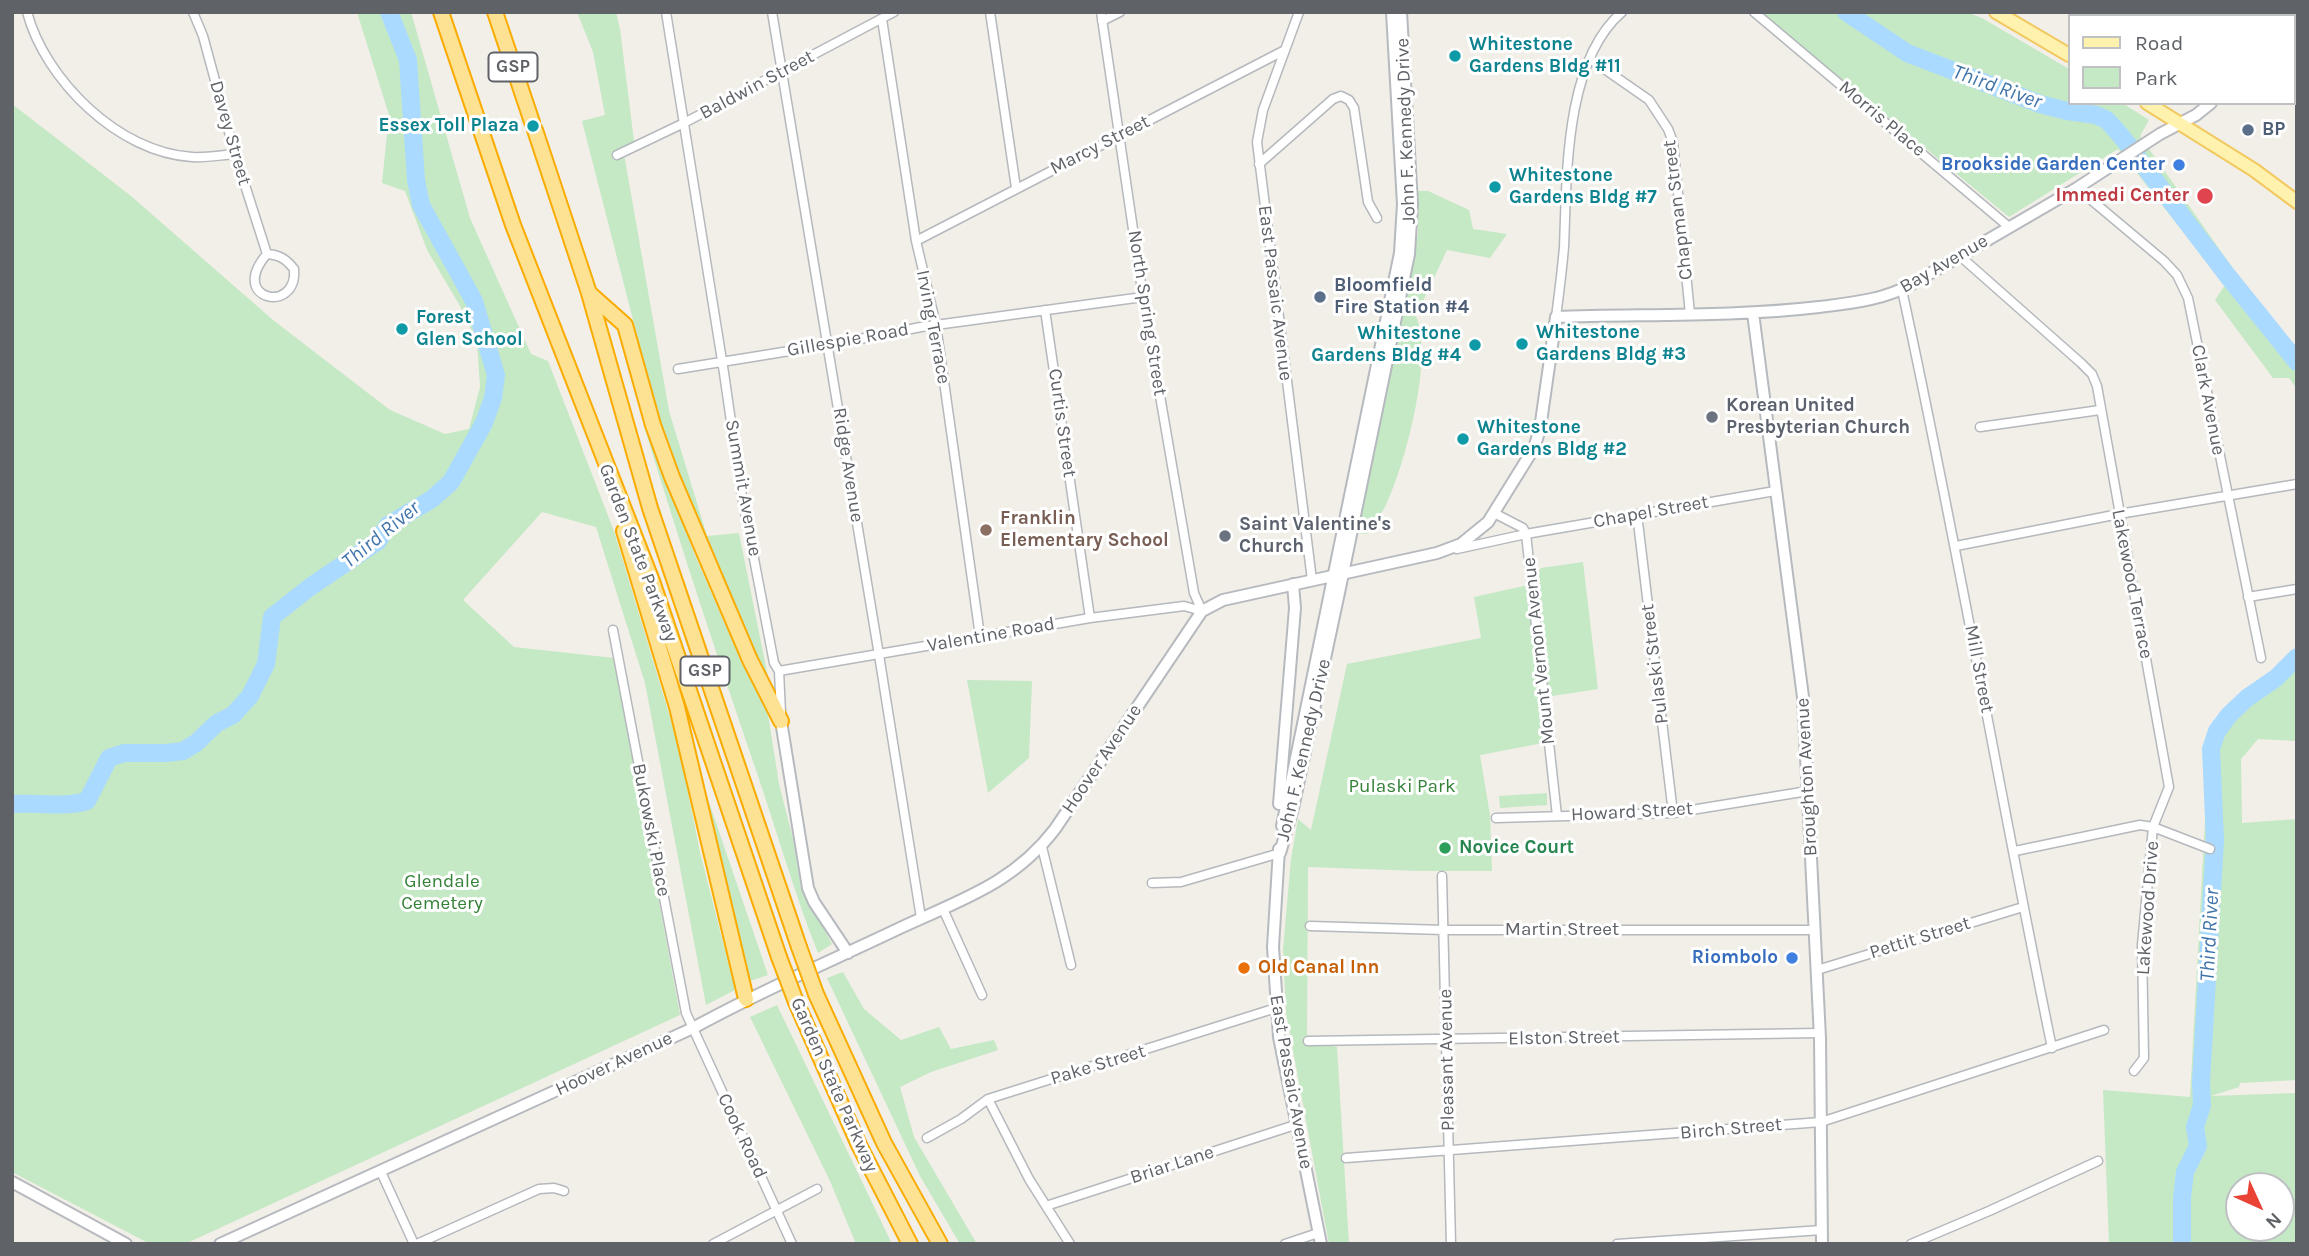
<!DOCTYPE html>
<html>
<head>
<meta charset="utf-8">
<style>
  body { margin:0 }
  #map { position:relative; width:2309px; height:1256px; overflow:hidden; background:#f1efe8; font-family:Karla,sans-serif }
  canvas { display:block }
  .frame { position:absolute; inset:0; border:14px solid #5f6368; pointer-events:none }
  .legend { position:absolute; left:2068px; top:14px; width:228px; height:91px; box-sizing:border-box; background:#fff; border:2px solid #bfc1c3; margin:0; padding:9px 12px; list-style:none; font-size:21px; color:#5f6368 }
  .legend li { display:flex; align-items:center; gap:14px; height:35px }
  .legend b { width:35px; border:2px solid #bfc1c3 }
  .north { position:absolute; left:2225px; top:1172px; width:70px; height:70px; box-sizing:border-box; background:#fff; border:2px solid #bfc1c3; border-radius:50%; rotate:135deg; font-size:19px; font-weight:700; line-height:28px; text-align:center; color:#5f6368 }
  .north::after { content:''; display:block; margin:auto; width:24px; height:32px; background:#ea4335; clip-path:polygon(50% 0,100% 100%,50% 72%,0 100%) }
</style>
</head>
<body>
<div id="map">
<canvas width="2309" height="1256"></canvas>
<div class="frame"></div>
<ul class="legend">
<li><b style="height:9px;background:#fff2af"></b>Road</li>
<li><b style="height:19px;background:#c5e8c5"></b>Park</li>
</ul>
<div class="north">N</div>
</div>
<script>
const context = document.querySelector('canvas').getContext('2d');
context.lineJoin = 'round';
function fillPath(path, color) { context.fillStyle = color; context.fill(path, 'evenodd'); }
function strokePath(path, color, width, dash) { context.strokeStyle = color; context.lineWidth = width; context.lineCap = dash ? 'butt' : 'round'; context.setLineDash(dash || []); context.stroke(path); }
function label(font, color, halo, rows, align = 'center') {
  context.font = font + ' Karla,sans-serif'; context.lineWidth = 6; context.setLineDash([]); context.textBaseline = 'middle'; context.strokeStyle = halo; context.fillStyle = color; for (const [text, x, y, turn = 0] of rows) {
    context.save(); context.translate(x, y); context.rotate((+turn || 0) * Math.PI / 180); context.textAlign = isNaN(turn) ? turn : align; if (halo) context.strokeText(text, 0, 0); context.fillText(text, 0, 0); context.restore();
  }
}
const green = new Path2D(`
  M 357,12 L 411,12 L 470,218 L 531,354 L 548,361 L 614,531 L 679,747 L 700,852 L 735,990 L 706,1005 L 645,683 L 596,527 L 542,512 L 463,600 L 514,647 L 614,658 L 680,1015 L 185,1244 L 150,1244 L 12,1172 L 12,104 L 131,196 L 273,320 L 390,410 L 445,434 L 469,429 L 480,387 L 477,342 L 460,306 L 427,250 L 405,191 L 382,183 L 389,115 Z
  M 577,12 L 616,12 L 620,29 L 635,149 L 624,154 L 669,411 L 707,536 L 739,533 L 768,677 L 764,676 L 670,464 L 582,121 L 605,115 L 593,52 Z
  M 1760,12 L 1966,12 L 1982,18 L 2069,69 L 2069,103 L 2122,103 L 2149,120 L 2140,136 L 2293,354 L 2297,353 L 2297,389 L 2289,378 L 2273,378 L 2215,300 L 2225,285 L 2118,149 L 2009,217 Z
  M 1417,191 L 1428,191 L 1469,210 L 1473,229 L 1507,234 L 1490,258 L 1447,250 L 1416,316 C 1434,357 1405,466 1385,507 C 1380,516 1373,525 1367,534 L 1356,533 L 1406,299 L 1418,233 Z
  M 643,423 L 695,555 L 741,661 L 768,714 L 779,784 L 793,839 L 801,888 L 832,944 L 818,953 C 795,895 778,835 758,776 C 718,659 679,541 643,423 Z
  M 1583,562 L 1598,689 L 1539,698 L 1543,743 L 1480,755 L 1490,815 L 1492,871 L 1420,871 L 1308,867 L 1307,1039 L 1337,1047 L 1349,1244 L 1329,1244 L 1286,1013 L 1283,949 L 1291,859 L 1298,819 L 1311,830 L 1347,664 L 1481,638 L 1474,597 L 1528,585 L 1541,568 Z
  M 2297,647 L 2297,741 L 2258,739 L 2241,759 L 2242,823 L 2297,819 L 2297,1080 L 2240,1083 L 2239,1087 L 2211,1096 L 2297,1093 L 2297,1244 L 2109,1244 L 2103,1090 L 2190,1097 L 2210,729 ZM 2239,1186 L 2281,1186 L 2281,1228 L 2239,1228 Z
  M 967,680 L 1032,681 L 1029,758 L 988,793 Z
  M 699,773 L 768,975 L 750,981 L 720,868 Z
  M 1547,793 L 1547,805 L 1500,808 L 1499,796 Z
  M 843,972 L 864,1009 L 901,1040 L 939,1027 L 951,1049 L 994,1040 L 998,1050 L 931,1072 L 900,1087 L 914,1137 L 977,1244 L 960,1244 L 920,1176 L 827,978 Z
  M 777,1005 L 892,1244 L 856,1244 L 830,1181 L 750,1017 Z`);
const river = new Path2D(`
  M 1846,12 L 1907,53 L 2040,104 L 2067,111 L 2096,115 L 2107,120 L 2122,137 L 2227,275 L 2297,362
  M 12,804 C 37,802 63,808 87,801 L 109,758 L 124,753 L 166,753 L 183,751 L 196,743 L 217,723 L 233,715 L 250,696 L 266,664 L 272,617 L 310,587 L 378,541 L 388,525 L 432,499 L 451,482 L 484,423 L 493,398 L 496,375 L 474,301 L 421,205 L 416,180 L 408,60 L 389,12
  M 2182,1244 L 2182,1198 L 2185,1172 L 2198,1146 L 2195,1127 L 2202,1105 L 2201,1082 L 2215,840 L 2211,749 L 2217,731 L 2229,715 L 2247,698 L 2276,678 L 2297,657`);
const street = new Path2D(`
  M 27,12 C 45,80 119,153 192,157 C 206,158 221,155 235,154
  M 193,12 L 203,36 L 235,154 L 267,254
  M 666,12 L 724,373 L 741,491 L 774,663 L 779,671 L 781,713
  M 772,12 L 879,655 L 921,918
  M 990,12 L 1016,188
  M 1101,12 L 1143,297 L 1194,593 L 1202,611
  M 1299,12 L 1263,110 L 1257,142 L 1312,580
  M 1754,12 L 2009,227
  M 2294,12 L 2297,18
  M 882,19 L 916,241 L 936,325 L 980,636
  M 1102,21 L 1120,12
  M 1590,59 L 1649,100 L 1668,129 L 1673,142 L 1690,314
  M 617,155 L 684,123 L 894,12
  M 1259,164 L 1333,99 L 1341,96 L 1349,100 L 1354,108 L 1368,202 L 1377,218
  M 2077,188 L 2164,261 L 2177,275 L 2188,298 L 2261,658
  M 916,241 L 1285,50
  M 267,254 C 280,255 286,259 294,269 C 298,315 227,300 267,254 Z
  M 1960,256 L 2081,363 L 2092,374 L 2097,386 L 2169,787 L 2153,827 L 2140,825 L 2015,851
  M 1902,290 C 1957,542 2000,796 2052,1048
  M 1045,310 L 1090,618
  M 1556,317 C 1559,294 1562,271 1564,247 C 1567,177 1564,62 1622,12
  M 678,369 L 839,343 L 921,327 L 1143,297
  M 1980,427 L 2100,410
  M 1494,513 L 1523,528 L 1526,534
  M 1637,514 L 1673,813
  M 1526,534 L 1557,816
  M 1956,546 L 2119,514 L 2297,484
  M 1457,549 L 1526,534 L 1775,491
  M 2248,597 L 2297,589
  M 613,630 L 686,1013 L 792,1244
  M 779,671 L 1090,618 L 1184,606 L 1202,611
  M 1496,818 L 1673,813 L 1808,791
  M 1042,847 L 1071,965
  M 1442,876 L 1451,1244
  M 1152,883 L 1181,882 L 1280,853
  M 943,909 L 982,995
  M 1310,926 L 1444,930 L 1815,930
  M 1817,970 L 2023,907
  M 1308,1041 L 1820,1033
  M 2134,1071 L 2144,1058 L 2142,945 L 2153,827 L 2210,849
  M 988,1099 L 1029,1179 L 1070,1244
  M 927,1138 L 961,1119 L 988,1099 L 1276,1008
  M 1346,1158 L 1821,1122 L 2104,1030
  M 381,1172 L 414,1244
  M 1046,1206 L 1298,1124
  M 417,1244 L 539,1189 L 554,1188 L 564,1191
  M 713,1244 L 817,1189
  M 1285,1244 L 1318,1233
  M 1617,1244 L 1822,1230
  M 1911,1244 L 1989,1211 L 2098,1161`);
const secondary = new Path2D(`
  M 2293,28 L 2297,24
  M 1753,313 L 1803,697 L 1820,1038 L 1822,1244
  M 781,721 L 808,888 L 814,902 L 848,953
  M 1279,804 L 1295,608 L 1293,584
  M 1282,826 L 1400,253 L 1403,204 L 1392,12
  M 1279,849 L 1273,947 L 1279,1037 L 1321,1244
  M 1280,853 L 1293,808 L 1340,588 L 1409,254 L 1412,204 L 1401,12
  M 12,1182 L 126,1244
  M 220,1244 L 693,1028 C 760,991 831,961 900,928 C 960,900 1013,884 1055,829 L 1202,611 L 1223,600 L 1437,553 L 1461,544 L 1488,522 L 1534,448 L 1540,429 L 1556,317 C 1644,314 1732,317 1819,307 C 1851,303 1884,300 1912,284 L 2077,188 L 2160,134 L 2196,115 L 2211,103`);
const primary = new Path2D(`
  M 1996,12 L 2069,55
  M 2147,103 L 2254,170 L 2297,202`);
const highway = new Path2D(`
  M 441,12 L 513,225 L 652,581 L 779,957
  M 495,12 L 532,122
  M 535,130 L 589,293 L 650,508 L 799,947
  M 589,293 L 625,325 L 653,425 L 672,477 L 750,660 L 781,721
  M 624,531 L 677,707 L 746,999
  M 816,994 L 884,1143 L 940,1244
  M 796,1002 L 859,1145 L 910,1244`);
const highwayBridge = new Path2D(`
  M 799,947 L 816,994
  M 779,957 L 796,1002`);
const markers = [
  [1455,56,7,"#0f9aa8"],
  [533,126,7,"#0f9aa8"],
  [2248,130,7,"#5c6f8a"],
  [2179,165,7,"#3f7fe0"],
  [1495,187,7,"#0f9aa8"],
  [2205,196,9,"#e0444e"],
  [1320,297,7,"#5c6f8a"],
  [402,329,7,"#0f9aa8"],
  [1522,344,7,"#0f9aa8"],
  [1475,345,7,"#0f9aa8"],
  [1712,417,7,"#6b7280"],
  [1463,439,7,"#0f9aa8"],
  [986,530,7,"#8d6e63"],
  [1225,536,7,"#6b7280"],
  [1445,848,7,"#2e9e5b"],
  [1792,958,7,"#3f7fe0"],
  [1244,968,7,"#e8710a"]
];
const shields = [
  [513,67,49],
  [705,671,49]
];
const shieldNames = [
  ["GSP",513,67],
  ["GSP",705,671]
];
const cultureNames = [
  ["Whitestone",1469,45],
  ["Gardens Bldg #11",1469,67],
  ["Essex Toll Plaza",519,126,"right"],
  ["Whitestone",1509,176],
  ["Gardens Bldg #7",1509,198],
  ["Forest",416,318],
  ["Glen School",416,340],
  ["Whitestone",1536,333],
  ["Gardens Bldg #3",1536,355],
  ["Whitestone",1461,334,"right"],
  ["Gardens Bldg #4",1461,356,"right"],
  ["Whitestone",1477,428],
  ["Gardens Bldg #2",1477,450]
];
const streetNames = [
  ["Baldwin Street",757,85,-28],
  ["Morris Place",1882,119,40],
  ["John F. Kennedy Drive",1406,131,-92],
  ["Davey Street",230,133,74],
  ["Marcy Street",1100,145,-27],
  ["Chapman Street",1678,210,-97],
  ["Bay Avenue",1944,264,-30],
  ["East Passaic Avenue",1275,293,83],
  ["North Spring Street",1147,313,81],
  ["Irving Terrace",933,327,79],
  ["Gillespie Road",848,340,-10],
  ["Clark Avenue",2208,400,79],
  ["Curtis Street",1062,423,82],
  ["Ridge Avenue",848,465,81],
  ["Summit Avenue",743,488,80],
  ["Chapel Street",1651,512,-10],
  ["Garden State Parkway",638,553,69],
  ["Lakewood Terrace",2132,584,79],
  ["Valentine Road",991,635,-10],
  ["Mount Vernon Avenue",1539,651,-96],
  ["Pulaski Street",1655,664,-97],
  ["Mill Street",1979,669,79],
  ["John F. Kennedy Drive",1304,750,-77],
  ["Hoover Avenue",1102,759,-56],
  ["Broughton Avenue",1807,777,-93],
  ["Howard Street",1632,812,-3],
  ["Bukowski Place",651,830,79],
  ["Lakewood Drive",2148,908,-86],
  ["Martin Street",1562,930],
  ["Pettit Street",1920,938,-17],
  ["Elston Street",1564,1038,-1],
  ["Pleasant Avenue",1447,1060,-91],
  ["Hoover Avenue",614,1064,-25],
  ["Pake Street",1098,1065,-17],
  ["East Passaic Avenue",1291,1082,80],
  ["Garden State Parkway",834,1085,66],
  ["Birch Street",1731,1129,-5],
  ["Cook Road",742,1136,65],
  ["Briar Lane",1172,1165,-18]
];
const serviceNames = [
  ["BP",2262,130],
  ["Bloomfield",1334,286],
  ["Fire Station #4",1334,308]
];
const shopNames = [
  ["Brookside Garden Center",2165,165],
  ["Riombolo",1778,958]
];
const healthNames = [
  ["Immedi Center",2189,196]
];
const worshipNames = [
  ["Korean United",1726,406],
  ["Presbyterian Church",1726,428],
  ["Saint Valentine's",1239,525],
  ["Church",1239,547]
];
const educationNames = [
  ["Franklin",1000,519],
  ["Elementary School",1000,541]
];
const parkNames = [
  ["Pulaski Park",1402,787],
  ["Glendale",442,882],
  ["Cemetery",442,904]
];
const leisureNames = [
  ["Novice Court",1459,848]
];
const foodNames = [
  ["Old Canal Inn",1258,968]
];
const waterNames = [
  ["Third River",1997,87,20],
  ["Third River",381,535,-39],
  ["Third River",2210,935,-87]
];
fillPath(green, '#c5e8c5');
strokePath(river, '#aadaff', 18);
strokePath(street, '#b5b8bc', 11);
strokePath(secondary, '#b6babf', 14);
strokePath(primary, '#f2c960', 16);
strokePath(highway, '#f9ab00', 18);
strokePath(street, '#fff', 8);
strokePath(secondary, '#fff', 10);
strokePath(primary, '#fff2af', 12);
strokePath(highway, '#fde293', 14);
strokePath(highwayBridge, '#f9ab00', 18, []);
strokePath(highwayBridge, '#fde293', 14);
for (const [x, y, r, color] of markers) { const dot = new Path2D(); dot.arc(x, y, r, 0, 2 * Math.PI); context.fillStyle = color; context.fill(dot); strokePath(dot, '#fff', 2.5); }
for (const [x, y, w] of shields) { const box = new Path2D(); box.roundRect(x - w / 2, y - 14.5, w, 29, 5); context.fillStyle = '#fff'; context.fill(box); strokePath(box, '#5f6368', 2); }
label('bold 18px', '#5f6368', null, shieldNames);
label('bold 19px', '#0d838f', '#fff', cultureNames, 'left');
label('19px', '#5f6368', '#fff', streetNames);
label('bold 19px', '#4e5e75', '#fff', serviceNames, 'left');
label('bold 19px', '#366cbe', '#fff', shopNames, 'right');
label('bold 19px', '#be3a42', '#fff', healthNames, 'right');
label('bold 19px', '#5b616d', '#fff', worshipNames, 'left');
label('bold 19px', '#785e54', '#fff', educationNames, 'left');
label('19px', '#348238', '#fff', parkNames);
label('bold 19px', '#27864d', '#fff', leisureNames, 'left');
label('bold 19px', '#c56008', '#fff', foodNames, 'left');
label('italic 21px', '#4174aa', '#fff', waterNames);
</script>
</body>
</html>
